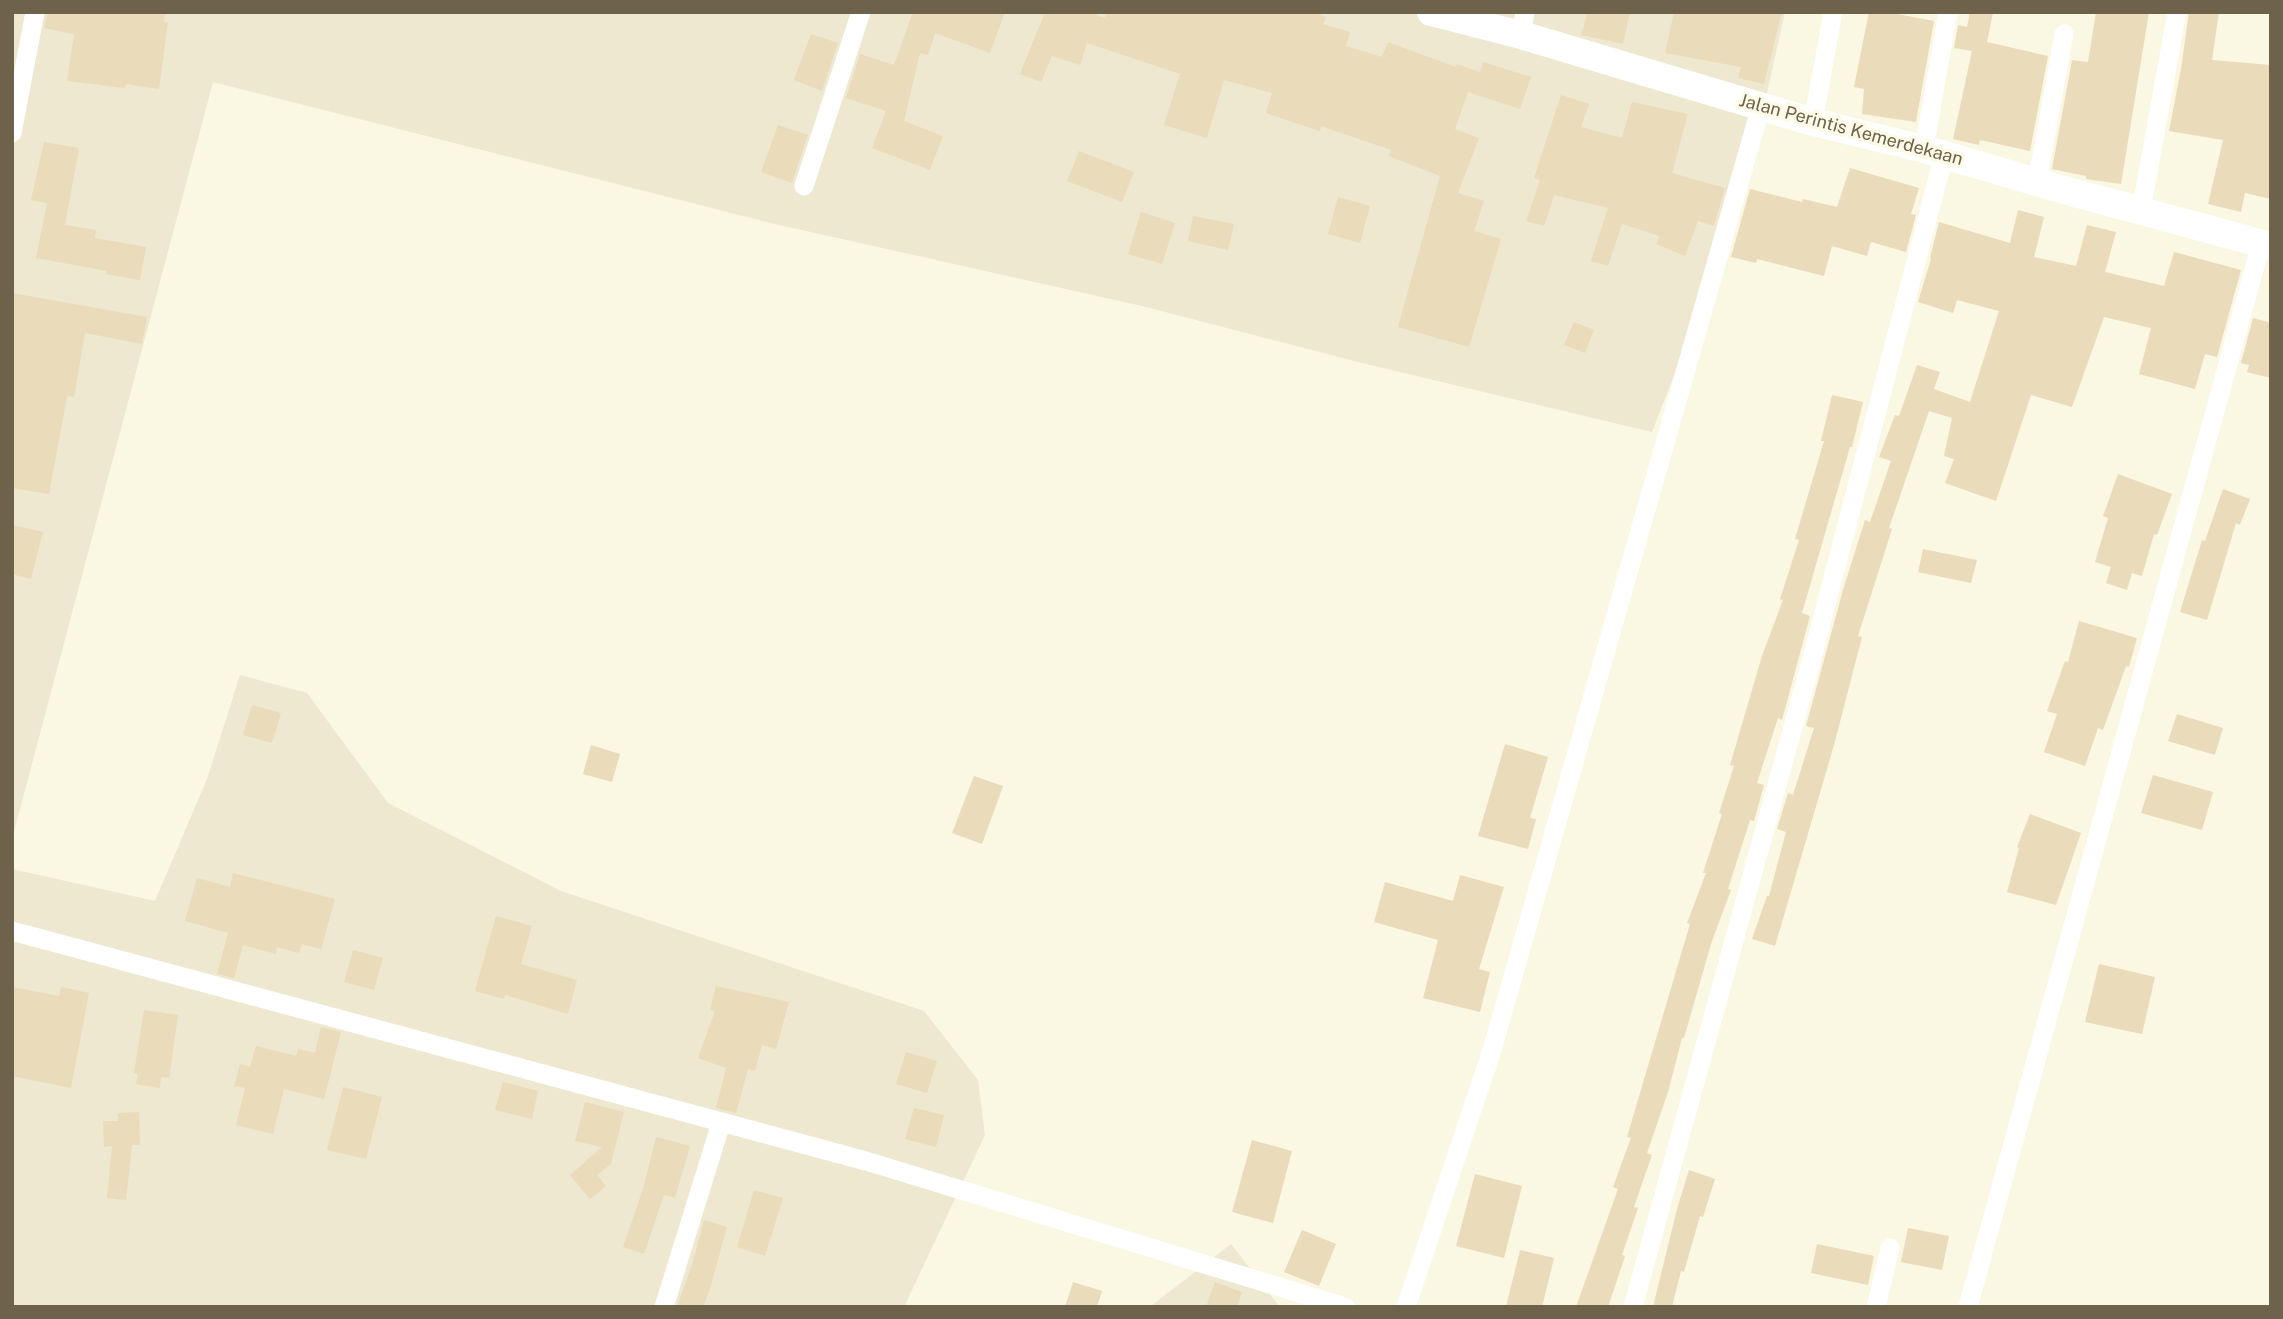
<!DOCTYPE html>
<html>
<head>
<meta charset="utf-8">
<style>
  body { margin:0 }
  #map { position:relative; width:2283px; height:1319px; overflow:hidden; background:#faf7e2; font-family:"Public Sans",sans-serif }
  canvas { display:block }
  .frame { position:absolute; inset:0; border:14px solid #6f624b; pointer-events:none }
</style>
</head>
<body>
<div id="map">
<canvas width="2283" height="1319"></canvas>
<div class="frame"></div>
</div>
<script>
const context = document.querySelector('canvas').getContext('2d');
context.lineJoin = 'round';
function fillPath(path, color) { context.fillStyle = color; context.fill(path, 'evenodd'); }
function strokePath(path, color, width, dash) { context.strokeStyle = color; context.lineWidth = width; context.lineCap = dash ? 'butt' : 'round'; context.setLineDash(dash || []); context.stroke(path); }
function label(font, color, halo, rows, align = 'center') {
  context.font = font + ' "Public Sans",sans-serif'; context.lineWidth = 7; context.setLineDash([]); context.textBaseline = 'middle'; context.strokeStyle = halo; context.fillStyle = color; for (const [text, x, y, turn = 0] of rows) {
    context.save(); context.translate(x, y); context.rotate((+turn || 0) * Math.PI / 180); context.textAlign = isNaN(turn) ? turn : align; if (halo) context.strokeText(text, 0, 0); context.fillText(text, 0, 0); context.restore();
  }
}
const residential = new Path2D(`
  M 12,12 L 1785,12 L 1767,93 L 1706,293 L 1652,432 L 1366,364 L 1142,306 L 775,224 L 213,82 L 12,839 Z
  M 240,675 L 307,693 L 388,803 L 561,891 L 924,1011 L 978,1080 L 985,1135 L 904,1307 L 12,1307 L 12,869 L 155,901 L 207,779 Z
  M 1231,1244 L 1280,1307 L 1151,1307 L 1151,1306 Z`);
const building = new Path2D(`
  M 48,12 L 165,12 L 164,22 L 168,22 L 159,89 L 126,84 L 125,88 L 67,81 L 74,34 L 44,28 Z
  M 913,12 L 1005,12 L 990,53 L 935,33 L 928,55 L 920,53 L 904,121 L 943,136 L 930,170 L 872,148 L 886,111 L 846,98 L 860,54 L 894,65 Z
  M 1045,12 L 1088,12 L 1105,18 L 1106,12 L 1312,12 L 1326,17 L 1323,24 L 1350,32 L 1346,46 L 1382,57 L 1388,42 L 1456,67 L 1457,64 L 1480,72 L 1483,62 L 1531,77 L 1520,109 L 1468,92 L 1455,129 L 1479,138 L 1458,193 L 1484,201 L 1474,231 L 1501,239 L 1469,347 L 1398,327 L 1440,176 L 1389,156 L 1391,150 L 1321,126 L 1320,131 L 1266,113 L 1272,93 L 1224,80 L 1207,138 L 1164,125 L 1180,74 L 1087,43 L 1080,65 L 1052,56 L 1041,82 L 1020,74 Z
  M 1588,12 L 1630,12 L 1623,44 L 1581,35 Z
  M 1674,12 L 1782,12 L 1764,84 L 1738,78 L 1741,67 L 1665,53 Z
  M 1869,12 L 1886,12 L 1934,21 L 1916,122 L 1862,114 L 1864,89 L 1854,87 Z
  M 1970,12 L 1993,12 L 1987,42 L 2048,56 L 2030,151 L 1980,140 L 1979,145 L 1953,139 L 1972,51 L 1954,48 L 1958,25 L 1967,27 Z
  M 2096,12 L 2149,12 L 2121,184 L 2086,179 L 2086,176 L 2052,169 L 2072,60 L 2088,62 Z
  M 2189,12 L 2219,12 L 2212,60 L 2271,65 L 2271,199 L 2245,193 L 2241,212 L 2208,204 L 2223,140 L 2169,131 L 2181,69 Z
  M 811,34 L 838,43 L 822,91 L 794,80 Z
  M 1561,95 L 1589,104 L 1581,127 L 1622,138 L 1632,102 L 1688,114 L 1672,173 L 1725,188 L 1714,226 L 1698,221 L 1685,256 L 1656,244 L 1660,236 L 1622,224 L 1608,266 L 1591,261 L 1608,208 L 1554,195 L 1544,226 L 1526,221 L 1540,180 L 1534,178 Z
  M 778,125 L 808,135 L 792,183 L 761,172 Z
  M 44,142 L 79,148 L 65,225 L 96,230 L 95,238 L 146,247 L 140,280 L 106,274 L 107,271 L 36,258 L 47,203 L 31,200 Z
  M 1079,151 L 1134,172 L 1122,202 L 1067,181 Z
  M 1850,168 L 1919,188 L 1911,214 L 1916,215 L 1906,252 L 1871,242 L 1867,256 L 1832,246 L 1824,276 L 1757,259 L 1756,263 L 1731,257 L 1750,189 L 1802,202 L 1803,199 L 1837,207 Z
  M 1338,197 L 1370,206 L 1360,243 L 1328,234 Z
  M 2018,210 L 2044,217 L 2034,257 L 2076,266 L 2087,225 L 2116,232 L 2105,272 L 2164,286 L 2174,252 L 2241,270 L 2217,357 L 2205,354 L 2195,389 L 2139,374 L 2151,328 L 2104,317 L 2072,407 L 2031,395 L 1996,501 L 1945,483 L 1954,459 L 1944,456 L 1952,418 L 1929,411 L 1889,528 L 1892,529 L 1858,636 L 1862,637 L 1834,745 L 1775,946 L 1752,939 L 1767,896 L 1769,896 L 1786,832 L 1777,829 L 1788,793 L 1793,795 L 1814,728 L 1806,726 L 1843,590 L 1865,520 L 1870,522 L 1891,461 L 1879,457 L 1895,415 L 1899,416 L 1917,365 L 1940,372 L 1934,389 L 1970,402 L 1999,311 L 1957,300 L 1953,313 L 1918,302 L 1931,259 L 1930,258 L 1939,222 L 2010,243 Z
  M 1141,212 L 1175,223 L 1162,264 L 1128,254 Z
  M 1193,216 L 1234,224 L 1228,250 L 1188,241 Z
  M 12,293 L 147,317 L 142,344 L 85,333 L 74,397 L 67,396 L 49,494 L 12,488 Z
  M 2253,318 L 2271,323 L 2271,378 L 2247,372 L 2249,365 L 2241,363 Z
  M 1574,322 L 1594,330 L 1585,353 L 1564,345 Z
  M 1832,395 L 1863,402 L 1852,447 L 1850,447 L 1802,613 L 1810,616 L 1782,720 L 1778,718 L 1757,783 L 1764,785 L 1754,821 L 1750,820 L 1728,889 L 1731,890 L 1711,944 L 1684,1038 L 1682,1038 L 1668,1092 L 1647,1153 L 1652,1155 L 1634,1207 L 1638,1208 L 1622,1255 L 1625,1256 L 1608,1307 L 1576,1307 L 1618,1189 L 1613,1187 L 1631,1138 L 1627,1137 L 1690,924 L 1687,923 L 1706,873 L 1703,873 L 1722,814 L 1719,813 L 1734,766 L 1730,765 L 1762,656 L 1783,600 L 1780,599 L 1799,540 L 1795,539 L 1824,441 L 1821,441 Z
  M 2118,474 L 2172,494 L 2157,535 L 2154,534 L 2142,576 L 2132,573 L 2127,590 L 2106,583 L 2111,567 L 2095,562 L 2108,518 L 2103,516 Z
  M 2223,489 L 2250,499 L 2240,525 L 2236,523 L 2207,620 L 2180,612 L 2202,540 L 2205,541 Z
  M 12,525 L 43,532 L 31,579 L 12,574 Z
  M 1923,549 L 1977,560 L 1971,583 L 1918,572 Z
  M 2079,621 L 2137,638 L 2129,667 L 2126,666 L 2103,730 L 2098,728 L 2085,766 L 2044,752 L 2057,714 L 2047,711 L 2065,661 L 2068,662 Z
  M 252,705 L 281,713 L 272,743 L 243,735 Z
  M 2177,714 L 2223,728 L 2215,755 L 2168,741 Z
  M 1505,744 L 1548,757 L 1530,818 L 1536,819 L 1528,849 L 1478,836 Z
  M 591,745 L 620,754 L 612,782 L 583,774 Z
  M 2153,775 L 2213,792 L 2202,830 L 2141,813 Z
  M 974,776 L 1003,786 L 982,844 L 952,833 Z
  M 2030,814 L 2081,833 L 2056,905 L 2007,892 L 2019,848 L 2017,847 Z
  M 233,873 L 335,899 L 321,949 L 302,944 L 299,953 L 277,947 L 276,954 L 243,945 L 234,978 L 217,974 L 228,933 L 185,921 L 197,878 L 230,887 Z
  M 1460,875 L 1504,887 L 1479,969 L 1490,972 L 1480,1012 L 1423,998 L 1438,940 L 1374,922 L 1385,882 L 1453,901 Z
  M 496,916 L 532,926 L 521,964 L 577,980 L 568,1014 L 505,995 L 504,999 L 475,991 Z
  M 353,950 L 383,958 L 374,990 L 344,982 Z
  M 2099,964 L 2155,977 L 2142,1034 L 2085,1022 Z
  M 716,986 L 789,1002 L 776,1049 L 762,1045 L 755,1071 L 748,1069 L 736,1113 L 716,1108 L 726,1068 L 698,1058 L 715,1011 L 710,1010 Z
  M 12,987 L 59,996 L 61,987 L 89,993 L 71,1088 L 12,1076 Z
  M 144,1010 L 178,1015 L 169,1078 L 161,1077 L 160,1088 L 136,1084 L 138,1074 L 134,1073 Z
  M 321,1027 L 341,1032 L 324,1099 L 284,1089 L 273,1134 L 236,1125 L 245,1088 L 234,1086 L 240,1064 L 250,1067 L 256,1046 L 296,1056 L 298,1049 L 315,1053 Z
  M 906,1052 L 937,1061 L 927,1093 L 896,1084 Z
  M 503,1082 L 538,1091 L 532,1119 L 495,1110 Z
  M 343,1087 L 382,1097 L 366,1159 L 327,1150 Z
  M 585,1102 L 624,1112 L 611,1164 L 597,1175 L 606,1186 L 590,1199 L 570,1175 L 602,1147 L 575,1141 Z
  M 914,1108 L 944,1115 L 936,1147 L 905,1139 Z
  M 139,1112 L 140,1145 L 132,1145 L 126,1200 L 107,1198 L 112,1146 L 104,1147 L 103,1121 L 118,1121 L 118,1113 Z
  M 656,1137 L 690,1146 L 675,1198 L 664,1195 L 644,1254 L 623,1247 L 643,1189 Z
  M 1252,1140 L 1292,1151 L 1273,1223 L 1232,1212 Z
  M 1689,1170 L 1715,1179 L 1703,1217 L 1700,1216 L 1684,1272 L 1681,1271 L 1672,1307 L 1653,1307 L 1677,1209 Z
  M 1475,1174 L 1522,1186 L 1504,1258 L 1456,1246 Z
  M 754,1190 L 783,1198 L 765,1256 L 737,1247 Z
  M 704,1220 L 727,1227 L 711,1285 L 703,1307 L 677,1307 L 692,1265 Z
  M 1908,1228 L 1949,1236 L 1942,1270 L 1901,1262 Z
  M 1302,1230 L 1336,1244 L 1319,1286 L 1284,1272 Z
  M 1817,1244 L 1874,1256 L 1868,1285 L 1811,1273 Z
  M 1520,1250 L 1554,1258 L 1542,1307 L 1506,1307 Z
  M 1073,1282 L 1102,1291 L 1097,1307 L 1065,1307 Z
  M 1215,1282 L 1242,1292 L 1237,1307 L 1206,1307 Z`);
const street = new Path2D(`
  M 1521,35 L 1525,12
  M 1813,122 L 1833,12
  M 12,133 L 35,12
  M 1924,149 L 1948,12
  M 2037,183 L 2064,34
  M 804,186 L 861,12
  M 2141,211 L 2177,12
  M 12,931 L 866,1161 L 1345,1307
  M 664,1307 L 721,1123
  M 1406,1307 L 1492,1050 L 1761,106
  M 1633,1307 L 1812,658 L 1944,155
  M 1876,1307 L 1890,1248
  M 1968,1307 L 2261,244`);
const secondary = new Path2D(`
  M 1431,12 L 1521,35 L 1813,122 L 1924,149 L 2064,190 L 2271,246`);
const streetNames = [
  ["Jalan Perintis Kemerdekaan",1851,130,15]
];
fillPath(residential, '#ede8cf');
fillPath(building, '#eadbba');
strokePath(street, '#fff', 19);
strokePath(secondary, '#fff', 28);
label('18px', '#6f624b', '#fdfbe7', streetNames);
</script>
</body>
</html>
